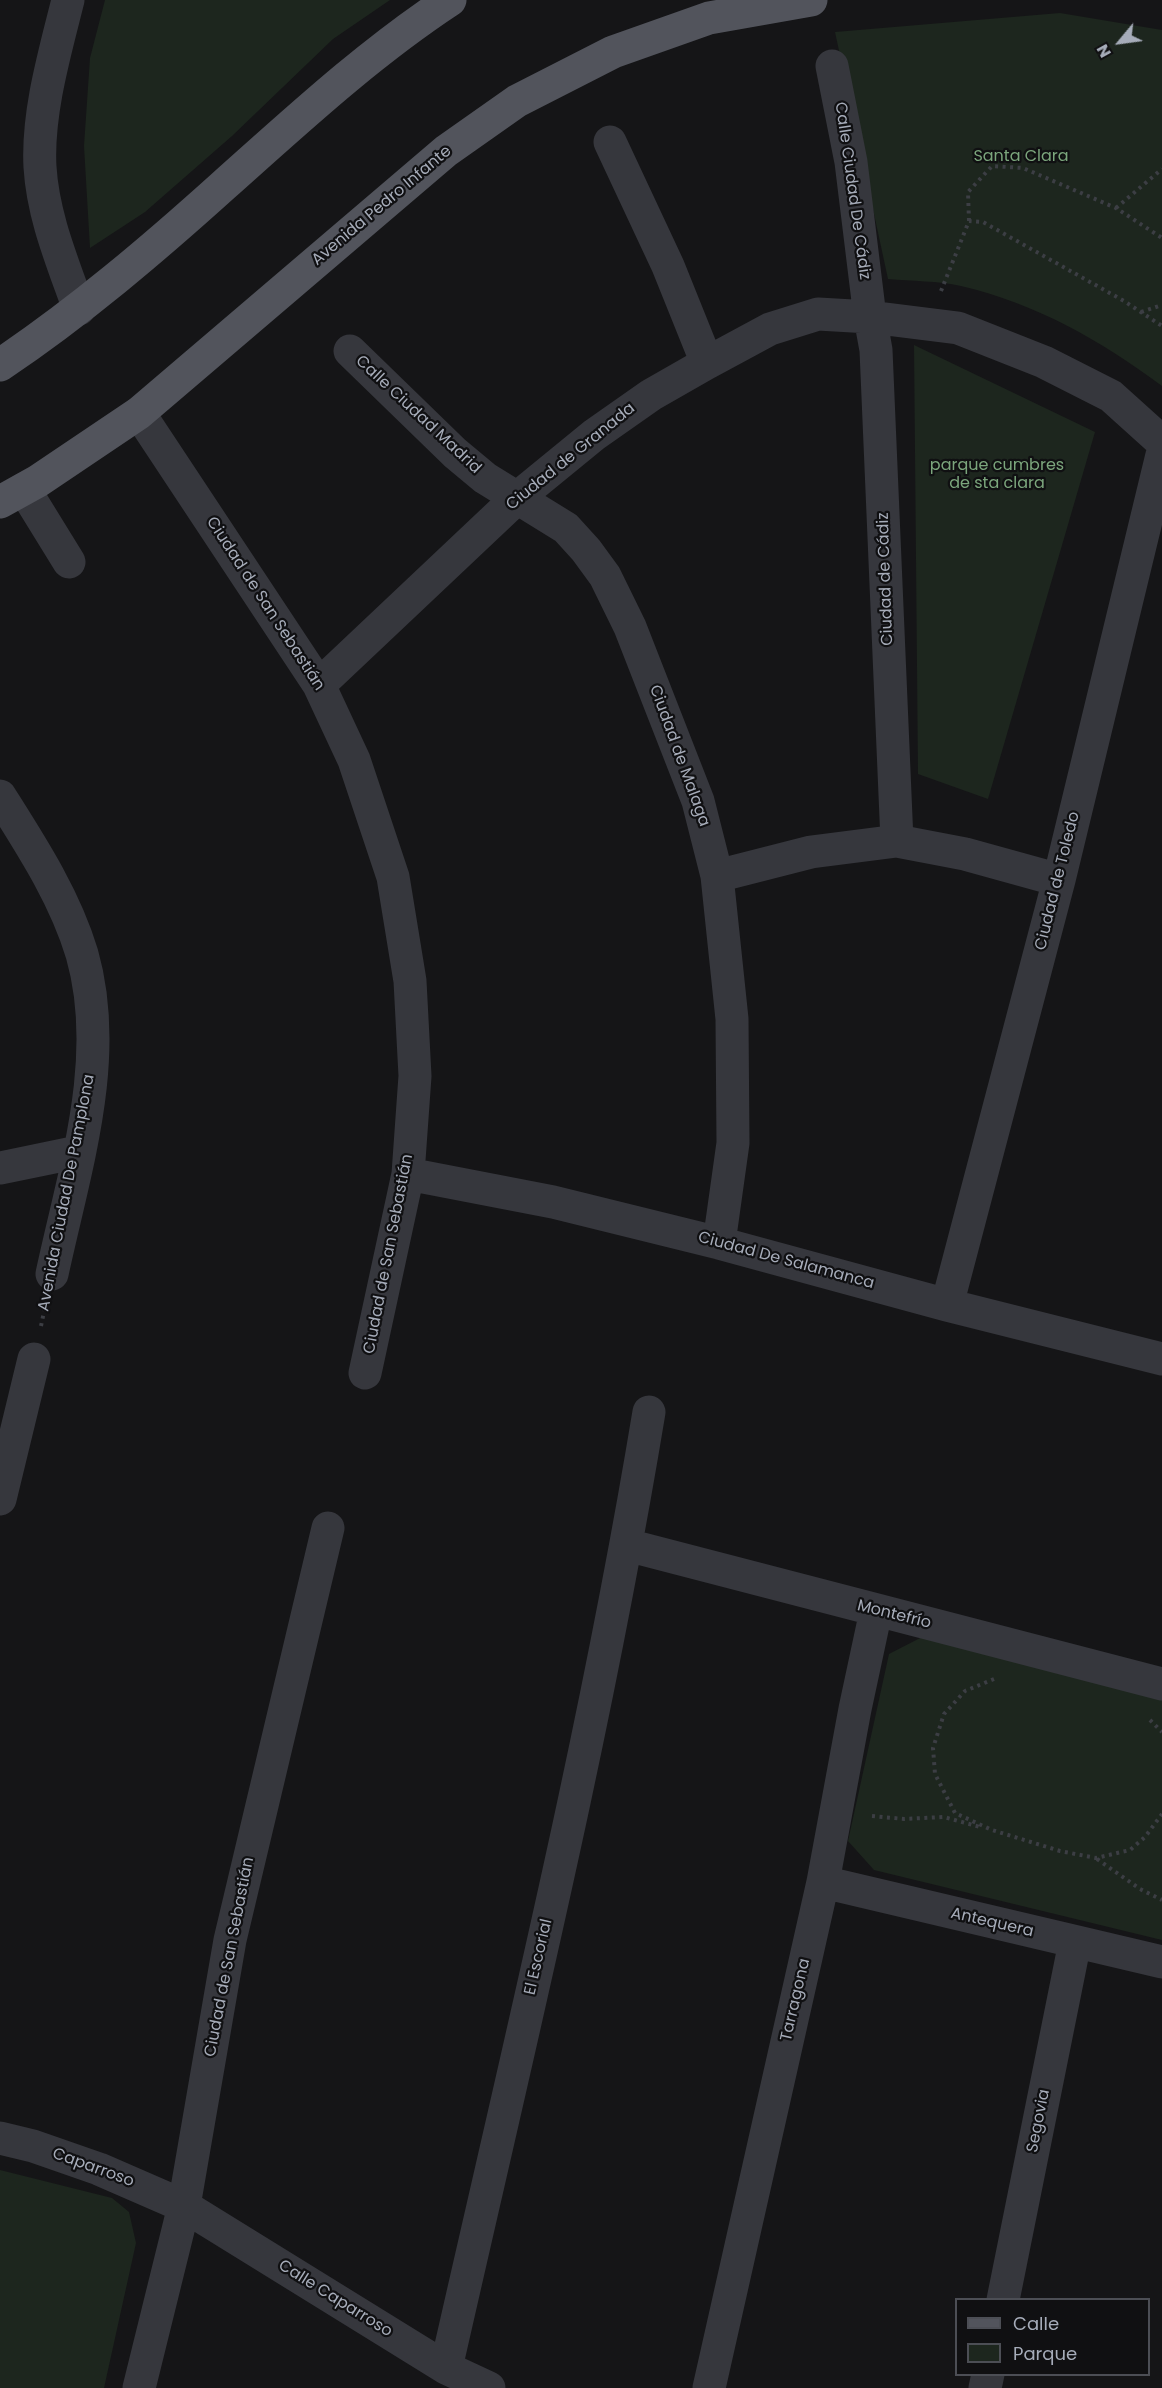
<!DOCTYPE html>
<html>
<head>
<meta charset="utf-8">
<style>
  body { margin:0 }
  #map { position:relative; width:1162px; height:2388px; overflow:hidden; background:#151517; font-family:Poppins,sans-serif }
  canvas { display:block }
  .legend { position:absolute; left:955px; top:2298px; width:195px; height:78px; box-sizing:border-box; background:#101012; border:2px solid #4c4e55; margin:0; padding:8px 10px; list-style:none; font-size:18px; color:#a6acb9 }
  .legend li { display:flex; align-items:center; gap:12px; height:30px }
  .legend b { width:30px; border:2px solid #4c4e55 }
  .north { position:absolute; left:1090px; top:12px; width:60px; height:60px; -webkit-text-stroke:4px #101012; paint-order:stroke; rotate:241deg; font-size:16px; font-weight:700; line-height:24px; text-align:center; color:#a6acb9 }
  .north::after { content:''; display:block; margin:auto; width:21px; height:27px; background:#a6acb9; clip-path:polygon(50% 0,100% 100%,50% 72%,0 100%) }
</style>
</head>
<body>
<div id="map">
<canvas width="1162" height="2388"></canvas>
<ul class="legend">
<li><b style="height:8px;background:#52545c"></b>Calle</li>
<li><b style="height:16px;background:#1d261e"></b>Parque</li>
</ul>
<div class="north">N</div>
</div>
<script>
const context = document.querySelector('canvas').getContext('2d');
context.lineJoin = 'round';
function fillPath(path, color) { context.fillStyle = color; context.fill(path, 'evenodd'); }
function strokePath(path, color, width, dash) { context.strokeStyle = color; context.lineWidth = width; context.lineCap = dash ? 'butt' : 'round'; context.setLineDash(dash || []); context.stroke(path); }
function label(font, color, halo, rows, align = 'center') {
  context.font = font + ' Poppins,sans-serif'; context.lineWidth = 4.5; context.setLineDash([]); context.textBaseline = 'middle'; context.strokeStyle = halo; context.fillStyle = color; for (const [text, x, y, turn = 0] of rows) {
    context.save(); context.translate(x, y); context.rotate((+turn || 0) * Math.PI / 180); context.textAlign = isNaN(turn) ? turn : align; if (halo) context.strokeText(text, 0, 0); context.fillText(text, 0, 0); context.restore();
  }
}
const green = new Path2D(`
  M 105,0 L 390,0 L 333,39 L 232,136 L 145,212 L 90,248 L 84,146 L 90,58 Z
  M 1060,13 L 1162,30 L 1162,386 C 1100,340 1037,304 961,286 C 938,281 912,281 888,279 L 835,32 Z
  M 914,345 L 1095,432 L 988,799 L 918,774 Z
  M 924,1636 L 1162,1698 L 1162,1940 L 874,1870 L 848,1841 L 889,1654 Z
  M 0,2170 L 112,2198 L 129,2212 L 136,2243 L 104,2388 L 0,2388 Z`);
const path = new Path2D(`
  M 1116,208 L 1162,169
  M 969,221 L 968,192 L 992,166 L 1023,168 L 1116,208 L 1162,238
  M 941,291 L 969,221 L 983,222 L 1124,301 L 1162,326
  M 1141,312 L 1162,305
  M 41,1326 L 45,1307
  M 994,1679 L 965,1691 L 944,1714 L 933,1748 L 935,1774 L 955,1813 L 992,1830 L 1060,1851 L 1096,1858 L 1130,1850 L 1145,1837 L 1162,1814
  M 1150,1720 L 1162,1732
  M 872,1816 L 904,1819 L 944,1817 L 980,1827
  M 1097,1859 L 1140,1889 L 1162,1900`);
const minor = new Path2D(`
  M 68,0 C 55,52 37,113 40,167 C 43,217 63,263 79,309
  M 832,66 L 851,162 L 870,317 L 876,350 L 897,841
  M 610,142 L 668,266 L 707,363
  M 350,351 L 455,453 L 485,478 L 566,528 L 586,550 L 605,576 L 630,627 L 698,801 L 717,876 L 732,1019 L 733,1143 L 719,1243
  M 139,413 L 319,685 L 354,760 L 393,877 L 410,981 L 415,1076 L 408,1174 L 365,1373
  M 24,489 L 69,562
  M 319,685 L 517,498 L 594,435 L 651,395 L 707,363 L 770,329 L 818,314 L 870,317 L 958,328 L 1044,362 L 1111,396 L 1162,442
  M 0,796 C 31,845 65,897 82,954 C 112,1059 74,1171 52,1274
  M 717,876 L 811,852 L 897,841 L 965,854 L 1059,880
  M 0,1168 L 78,1152
  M 408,1174 L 553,1202 L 719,1243 L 947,1305 L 1162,1359
  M 947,1305 L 1059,880 L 1162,455
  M 0,1499 L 34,1359
  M 627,1545 L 1162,1684
  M 823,1882 L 1162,1962
  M 0,2138 L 33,2146 L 99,2169 L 184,2206 L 446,2368 L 489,2388
  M 1003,2300 L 1075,1942
  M 446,2368 C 518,2050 596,1733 649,1412
  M 139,2388 L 184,2206 L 230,1940 L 328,1528
  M 709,2388 L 823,1882 L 855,1709 L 876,1611
  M 985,2388 L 988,2374`);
const major = new Path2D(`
  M 0,365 C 79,312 153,249 224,185 C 297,120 368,54 450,0
  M 0,502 L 38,481 L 139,413 L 446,151 L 517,101 L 613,52 L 709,18 L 811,0`);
const parkNames = [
  ["Santa Clara",1021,157],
  ["parque cumbres",997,466],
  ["de sta clara",997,484]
];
const streetNames = [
  ["Calle Ciudad De Cádiz",852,191,82],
  ["Avenida Pedro Infante",382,206,-40],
  ["Calle Ciudad Madrid",418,415,43],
  ["Ciudad de Granada",571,457,-39],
  ["Ciudad de Cádiz",886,579,-92],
  ["Ciudad de San Sebastián",265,604,57],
  ["Ciudad de Malaga",679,756,70],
  ["Ciudad de Toledo",1058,881,-76],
  ["Avenida Ciudad De Pamplona",67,1193,-79],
  ["Ciudad de San Sebastián",389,1254,-79],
  ["Ciudad De Salamanca",786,1261,15],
  ["Montefrío",894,1615,14],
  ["Antequera",992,1923,13],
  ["Ciudad de San Sebastián",230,1957,-79],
  ["El Escorial",539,1957,-77],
  ["Tarragona",796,2000,-77],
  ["Segovia",1039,2121,-79],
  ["Caparroso",93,2168,20],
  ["Calle Caparroso",335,2299,32]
];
fillPath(green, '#1d261e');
strokePath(path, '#3c3e44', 4, [3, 4.5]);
strokePath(minor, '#36373d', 33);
strokePath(major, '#52545c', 33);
label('16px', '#7ba57c', '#101012', parkNames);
label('16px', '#a6acb9', '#101012', streetNames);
</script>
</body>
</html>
